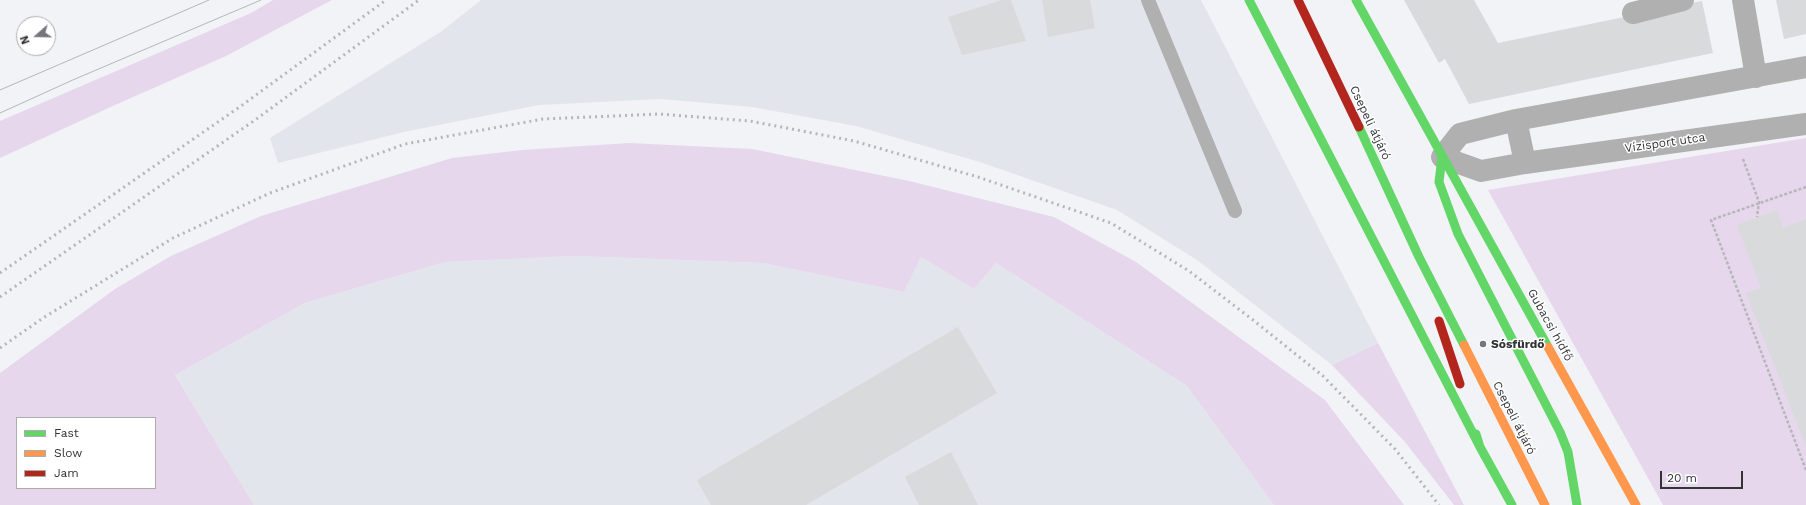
<!DOCTYPE html>
<html>
<head>
<meta charset="utf-8">
<style>
  body { margin:0 }
  #map { position:relative; width:1806px; height:505px; overflow:hidden; background:#f2f3f6; font-family:"Work Sans",sans-serif }
  canvas { display:block }
  .legend { position:absolute; left:16px; top:417px; width:140px; height:72px; box-sizing:border-box; background:#fff; border:1px solid #adadae; margin:0; padding:5px 7px; list-style:none; font-size:12px; color:#323335 }
  .legend li { display:flex; align-items:center; gap:8px; height:20px }
  .legend b { width:20px; border:1px solid #adadae }
  .north { position:absolute; left:16px; top:16px; width:40px; height:40px; box-sizing:border-box; background:#fff; border:1px solid #adadae; border-radius:50%; rotate:250deg; font-size:11px; font-weight:700; line-height:16px; text-align:center; color:#323335 }
  .north::after { content:''; display:block; margin:auto; width:14px; height:18px; background:#757679; clip-path:polygon(50% 0,100% 100%,50% 72%,0 100%) }
  .scale { position:absolute; left:1660px; top:471px; width:83px; height:18px; box-sizing:border-box; border:2px solid #323335; border-top:0; padding-left:5px; font-size:12px; line-height:14px; white-space:nowrap; color:#323335; -webkit-text-stroke:3px #fff; paint-order:stroke }
</style>
</head>
<body>
<div id="map">
<canvas width="1806" height="505"></canvas>
<ul class="legend">
<li><b style="height:5px;background:#63d668"></b>Fast</li>
<li><b style="height:5px;background:#ff974d"></b>Slow</li>
<li><b style="height:5px;background:#b3261e"></b>Jam</li>
</ul>
<div class="north">N</div>
<div class="scale">20 m</div>
</div>
<script>
const context = document.querySelector('canvas').getContext('2d');
context.lineJoin = 'round';
function fillPath(path, color) { context.fillStyle = color; context.fill(path, 'evenodd'); }
function strokePath(path, color, width, dash) { context.strokeStyle = color; context.lineWidth = width; context.lineCap = dash ? 'butt' : 'round'; context.setLineDash(dash || []); context.stroke(path); }
function label(font, color, halo, rows, align = 'center') {
  context.font = font + ' "Work Sans",sans-serif'; context.lineWidth = 3; context.setLineDash([]); context.textBaseline = 'middle'; context.strokeStyle = halo; context.fillStyle = color; for (const [text, x, y, turn = 0] of rows) {
    context.save(); context.translate(x, y); context.rotate((+turn || 0) * Math.PI / 180); context.textAlign = isNaN(turn) ? turn : align; if (halo) context.strokeText(text, 0, 0); context.fillText(text, 0, 0); context.restore();
  }
}
const built = new Path2D(`
  M 481,0 L 1201,0 L 1378,343 L 1332,365 L 1197,260 L 1117,210 L 983,163 L 856,126 L 752,107 L 661,99 L 539,105 L 404,132 L 278,163 L 270,138 L 442,31 Z
  M 576,256 L 763,263 L 904,292 L 921,257 L 974,289 L 996,263 L 1187,386 L 1274,505 L 254,505 L 175,375 L 305,303 L 445,262 Z`);
const green = new Path2D(`
  M 273,0 L 332,0 L 226,56 L 115,105 L 0,158 L 0,121 L 251,13 Z
  M 1806,138 L 1806,505 L 1663,505 L 1488,190 Z
  M 629,143 L 752,149 L 909,181 L 1054,217 L 1136,262 L 1325,400 L 1404,505 L 1274,505 L 1187,386 L 996,263 L 974,289 L 921,257 L 904,292 L 763,263 L 576,256 L 445,262 L 305,303 L 175,375 L 254,505 L 0,505 L 0,373 L 115,289 L 171,256 L 261,216 L 452,158 L 522,150 ZM 17,418 L 155,418 L 155,488 L 17,488 Z
  M 1378,343 L 1464,505 L 1454,505 L 1405,442 L 1332,365 Z`);
const building = new Path2D(`
  M 1002,0 L 1011,0 L 1026,41 L 962,55 L 948,17 Z
  M 1042,0 L 1090,0 L 1095,28 L 1048,37 Z
  M 1404,0 L 1474,0 L 1498,43 L 1702,1 L 1713,53 L 1469,104 L 1445,59 L 1439,63 Z
  M 1776,0 L 1806,0 L 1806,34 L 1784,39 Z
  M 1777,210 L 1783,228 L 1806,219 L 1806,446 L 1746,293 L 1761,288 L 1737,225 Z
  M 958,327 L 997,393 L 806,505 L 711,505 L 697,480 Z
  M 951,452 L 978,505 L 919,505 L 905,477 Z`);
const path = new Path2D(`
  M 1743,159 L 1759,202 L 1757,217
  M 1806,187 L 1711,220 L 1806,470`);
const lane = new Path2D(`
  M 1148,0 L 1235,211`);
const street = new Path2D(`
  M 1743,0 L 1756,77
  M 1633,13 L 1683,0
  M 1806,67 L 1516,120 L 1460,134 L 1442,157 L 1481,171 L 1525,163 L 1806,124
  M 1516,120 L 1525,163`);
const fast = new Path2D(`
  M 1249,0 L 1480,447
  M 1356,0 L 1548,347
  M 1359,127 L 1419,257 L 1464,345
  M 1442,157 L 1439,182 L 1458,234 L 1560,432 L 1568,452 L 1577,505
  M 1476,434 L 1480,447 L 1512,505`);
const slow = new Path2D(`
  M 1464,345 L 1545,505
  M 1548,347 L 1636,505`);
const jam = new Path2D(`
  M 1298,0 L 1359,127
  M 1439,321 L 1460,384`);
const tram = new Path2D(`
  M 0,90 L 209,0
  M 0,113 L 75,79 L 261,0`);
const rail = new Path2D(`
  M 0,273 L 241,106 L 386,0
  M 0,297 L 255,120 L 419,0
  M 0,348 L 43,318 L 173,238 L 270,193 L 405,144 L 543,119 L 659,114 L 750,121 L 854,141 L 978,177 L 1111,223 L 1189,271 L 1253,320 L 1323,376 L 1395,449 L 1439,505`);
const markers = [
  [1483,344,4,"#757679"]
];
const streetNames = [
  ["Csepeli átjáró",1370,123,65],
  ["Vízisport utca",1665,143,-8],
  ["Gubacsi hídfő",1550,325,61],
  ["Csepeli átjáró",1514,418,63]
];
const poiNames = [
  ["Sósfürdő",1491,344]
];
fillPath(built, '#e2e5ec');
fillPath(green, '#e6d7ec');
fillPath(building, '#d8dadc');
strokePath(path, '#b6b7b9', 2.5, [3, 2]);
strokePath(lane, '#b0b0b0', 14);
strokePath(street, '#b0b0b0', 22);
strokePath(fast, '#63d668', 9);
strokePath(slow, '#ff974d', 9);
strokePath(jam, '#b3261e', 9);
strokePath(tram, '#b6b6b7', 1);
strokePath(rail, '#b6b6b7', 3, [2, 4]);
for (const [x, y, r, color] of markers) { const dot = new Path2D(); dot.arc(x, y, r, 0, 2 * Math.PI); context.fillStyle = color; context.fill(dot); strokePath(dot, '#fff', 1.5); }
label('12px', '#323335', '#fff', streetNames);
label('bold 12px', '#323335', '#fff', poiNames, 'left');
</script>
</body>
</html>
